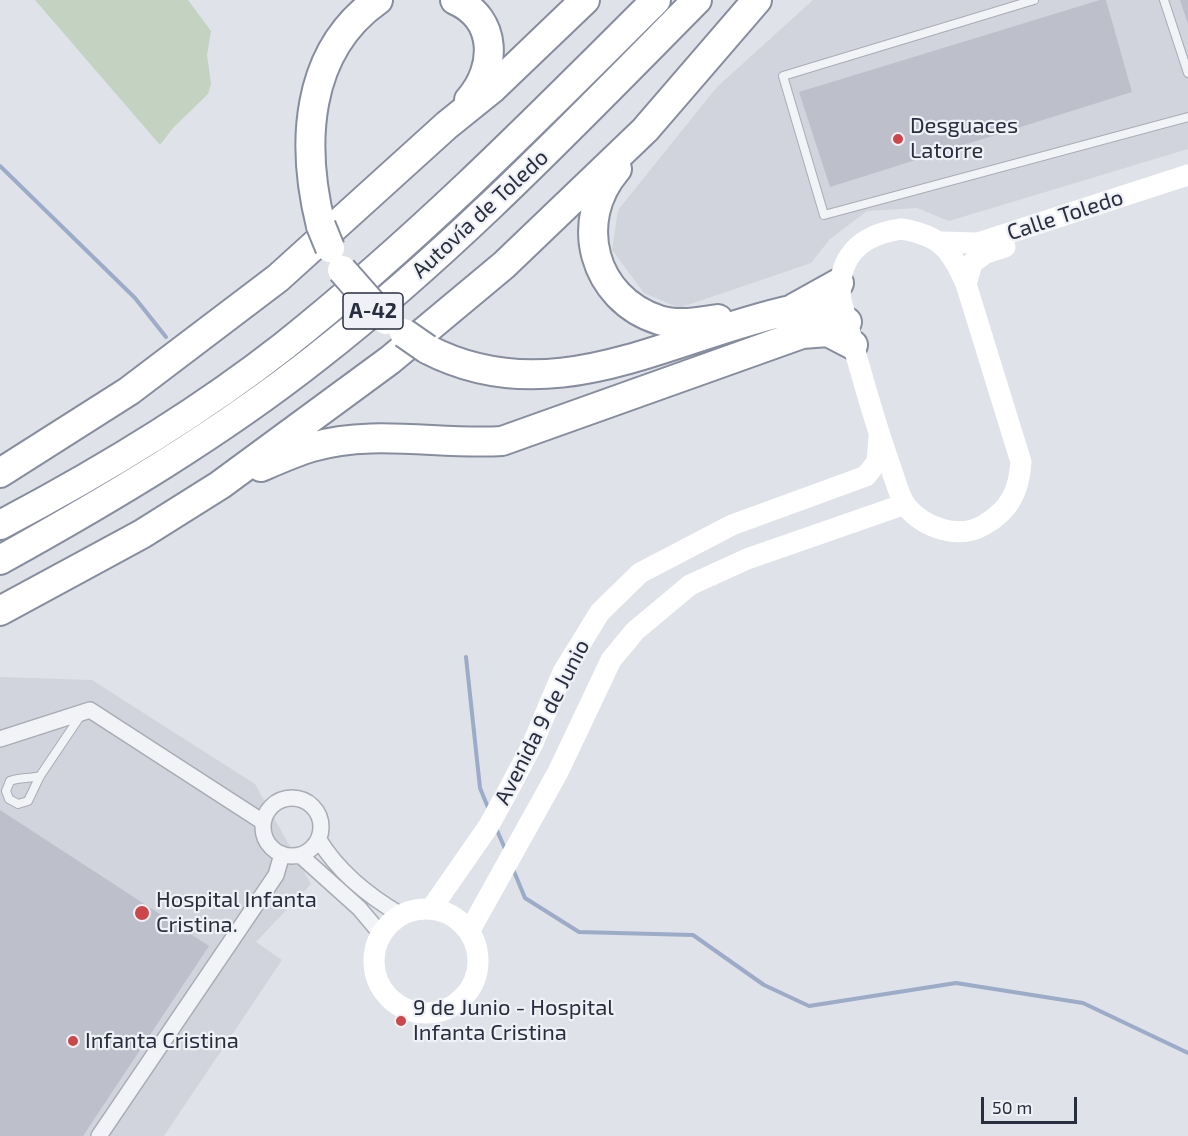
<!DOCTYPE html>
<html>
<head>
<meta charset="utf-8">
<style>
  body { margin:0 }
  #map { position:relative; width:1188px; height:1136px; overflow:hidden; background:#dfe2e8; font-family:"Exo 2",sans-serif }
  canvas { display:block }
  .scale { position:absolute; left:981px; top:1097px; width:96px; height:27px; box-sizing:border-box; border:3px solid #292e3f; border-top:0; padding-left:8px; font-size:18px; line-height:21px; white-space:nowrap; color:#292e3f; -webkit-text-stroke:4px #eff1f6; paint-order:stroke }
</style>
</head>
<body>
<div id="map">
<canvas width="1188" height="1136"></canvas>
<div class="scale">50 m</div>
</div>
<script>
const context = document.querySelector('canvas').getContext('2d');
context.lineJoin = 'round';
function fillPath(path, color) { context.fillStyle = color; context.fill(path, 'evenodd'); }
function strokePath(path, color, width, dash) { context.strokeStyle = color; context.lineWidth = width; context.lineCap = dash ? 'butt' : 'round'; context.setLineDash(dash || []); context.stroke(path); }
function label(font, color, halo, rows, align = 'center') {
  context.font = font + ' "Exo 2",sans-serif'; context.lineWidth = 4.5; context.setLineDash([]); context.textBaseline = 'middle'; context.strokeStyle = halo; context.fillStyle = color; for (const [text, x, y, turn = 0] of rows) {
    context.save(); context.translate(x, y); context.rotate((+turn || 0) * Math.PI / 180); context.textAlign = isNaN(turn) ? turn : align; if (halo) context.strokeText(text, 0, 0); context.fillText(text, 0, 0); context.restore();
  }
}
const built = new Path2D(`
  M 813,0 L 1188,0 L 1188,149 L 949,221 L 917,208 L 867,211 L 830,239 L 811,263 L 679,308 L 644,293 L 612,250 L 618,210 L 717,87 Z
  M 0,677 L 92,680 L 255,784 L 311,884 L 256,942 L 282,960 L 164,1136 L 0,1136 Z`);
const green = new Path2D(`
  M 35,0 L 188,0 L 211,31 L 207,55 L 211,84 L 208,94 L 173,128 L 160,145 Z`);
const stream = new Path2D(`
  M 0,166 L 135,298 L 166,337
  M 466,657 L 480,788 L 489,810
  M 496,828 L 506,851
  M 513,869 L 525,898 L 579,932 L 693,935 L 764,985 L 809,1006 L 956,983 L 1083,1003 L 1188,1053`);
const building = new Path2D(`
  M 1100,0 L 1106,0 L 1132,92 L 830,187 L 799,92 Z
  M 1180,0 L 1188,0 L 1188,24 Z
  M 0,810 L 209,946 L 83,1136 L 0,1136 Z`);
const lane = new Path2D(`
  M 1034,0 L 783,76 L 824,215 L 1188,117
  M 1164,0 L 1188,73
  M 40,776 C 29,779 20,777 10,781 L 6,791 L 9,799 L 18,804 L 28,801 L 40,776 L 81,715`);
const street = new Path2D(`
  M 0,739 L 90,710 L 263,822
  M263 827a29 29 0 1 1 58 0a29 29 0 1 1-58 0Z
  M 319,840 C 338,871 370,897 401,915
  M 300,855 L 359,908 L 381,934
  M 99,1136 L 276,875 L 282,854`);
const secondary = new Path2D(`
  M 901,229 C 940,235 951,249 966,284 L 1021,462 C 1019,491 1010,510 984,525 C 959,540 924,528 906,506 C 899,496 895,479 891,468 C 871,413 857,357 841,301 C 836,258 859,235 901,229 Z
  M 941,242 L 978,243 L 1188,175
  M 966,284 L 972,263 L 986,253 L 1005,247
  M 431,909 L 488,827 L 509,789 L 533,743 L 563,672 L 600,612 L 640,573 L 732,525 L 866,476 L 877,462 L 879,437
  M374 961a52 52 0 1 1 104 0a52 52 0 1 1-104 0Z
  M 469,932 L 558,772 L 611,660 L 635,631 L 690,585 L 747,559 L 905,504`);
const highway = new Path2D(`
  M 455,0 C 498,19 497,68 469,100
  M 617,169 C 572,221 593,299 659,320 C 678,326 700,322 718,319
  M 321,226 C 301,146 304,52 378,0
  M 794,308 L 839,283
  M 427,349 C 552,414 668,337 791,310 L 819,309 L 847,322
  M 261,467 C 277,460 295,452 312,447 C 373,429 440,445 502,441 L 802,334 L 828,332 L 853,345
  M 0,473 L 129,391 L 278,278 L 447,125 L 493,88 L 585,0
  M 0,525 C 99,473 196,415 284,346 C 417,240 536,120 656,0
  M 0,560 C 110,499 218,435 317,357 C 454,250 575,123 697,0
  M 0,611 L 142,534 L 220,485 L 390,360 L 504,265 L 645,130 L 757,0`);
const highwayBridge = new Path2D(`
  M 321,226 L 330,248
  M 342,270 L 386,320
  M 404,333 L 427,349`);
const markers = [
  [898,139,6,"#cb474a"],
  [142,913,8,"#cb474a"],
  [401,1021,6,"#cb474a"],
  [73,1041,6,"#cb474a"]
];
const shields = [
  [373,311,60]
];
const shieldNames = [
  ["A-42",373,311]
];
const poiNames = [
  ["Desguaces",910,126],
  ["Latorre",910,151],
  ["Hospital Infanta",156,900],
  ["Cristina.",156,925],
  ["9 de Junio - Hospital",413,1008],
  ["Infanta Cristina",413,1033],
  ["Infanta Cristina",85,1041]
];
const streetNames = [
  ["Autovía de Toledo",480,214,-43],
  ["Calle Toledo",1065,215,-18],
  ["Avenida 9 de Junio",542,722,-63]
];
fillPath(built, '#d1d4dd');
fillPath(green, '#c3d2c1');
strokePath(stream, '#9babc8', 4);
fillPath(building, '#bdc0cb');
strokePath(lane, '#a8acb5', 10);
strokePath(street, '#a8acb5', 18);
strokePath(highway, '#878d9e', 32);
strokePath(lane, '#f2f3f7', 8);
strokePath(street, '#f2f3f7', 15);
strokePath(secondary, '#fff', 21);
strokePath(highway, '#fff', 28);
strokePath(highwayBridge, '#878d9e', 32, []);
strokePath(highwayBridge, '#fff', 28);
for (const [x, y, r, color] of markers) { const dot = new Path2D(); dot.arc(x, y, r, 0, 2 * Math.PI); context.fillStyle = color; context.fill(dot); strokePath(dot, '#eff1f6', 2); }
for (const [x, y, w] of shields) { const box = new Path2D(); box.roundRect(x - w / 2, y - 18, w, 36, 4.5); context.fillStyle = '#eff1f6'; context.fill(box); strokePath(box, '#292e3f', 1.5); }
label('bold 21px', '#292e3f', null, shieldNames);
label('22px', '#292e3f', '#eff1f6', poiNames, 'left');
label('22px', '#292e3f', '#eff1f6', streetNames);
</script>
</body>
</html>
